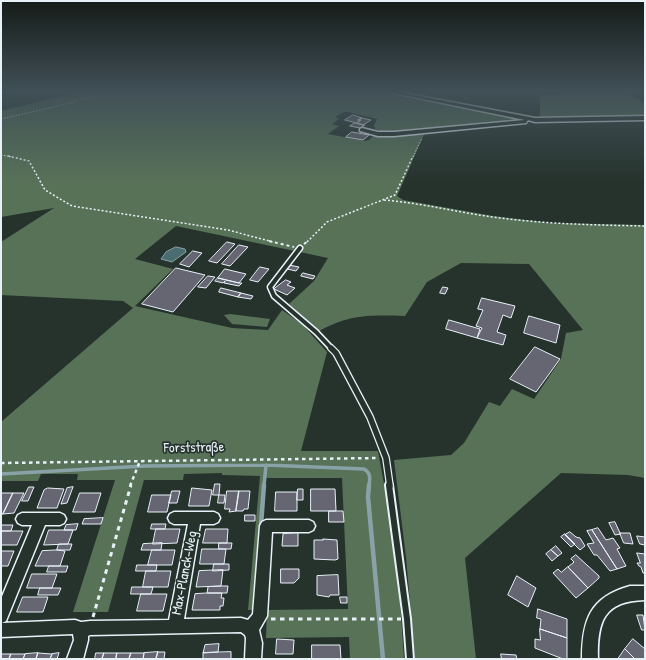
<!DOCTYPE html>
<html>
<head>
<meta charset="utf-8">
<style>
  body { margin:0 }
  #map { position:relative; width:646px; height:660px; overflow:hidden; background:#26332d; font-family:"Patrick Hand",sans-serif }
  canvas { display:block }
  .frame { position:absolute; inset:0; border:2px solid #e8f1f8; pointer-events:none }
</style>
</head>
<body>
<div id="map">
<canvas width="646" height="660"></canvas>
<div class="frame"></div>
</div>
<script>
const context = document.querySelector('canvas').getContext('2d');
context.lineJoin = 'round';
function fillPath(path, color) { context.fillStyle = color; context.fill(path, 'evenodd'); }
function strokePath(path, color, width, dash) { context.strokeStyle = color; context.lineWidth = width; context.lineCap = dash ? 'butt' : 'round'; context.setLineDash(dash || []); context.stroke(path); }
function label(font, color, halo, rows, align = 'center') {
  context.font = font + ' "Patrick Hand",sans-serif'; context.lineWidth = 3.5; context.setLineDash([]); context.textBaseline = 'middle'; context.strokeStyle = halo; context.fillStyle = color; for (const [text, x, y, turn = 0] of rows) {
    context.save(); context.translate(x, y); context.rotate((+turn || 0) * Math.PI / 180); context.textAlign = isNaN(turn) ? turn : align; if (halo) context.strokeText(text, 0, 0); context.fillText(text, 0, 0); context.restore();
  }
}
const green = new Path2D(`
  M 83,91 L 382,91 L 526,119 L 422,131 L 386,133 L 375,129 L 374,125 L 377,119 L 348,112 L 344,112 L 335,117 L 339,119 L 332,124 L 339,126 L 328,134 L 365,141 L 369,140 L 375,134 L 425,132 L 397,196 L 403,200 L 493,216 L 551,223 L 645,225 L 645,478 L 628,475 L 561,473 L 465,558 L 476,659 L 415,659 L 406,557 L 394,460 L 451,455 L 464,443 L 489,402 L 500,406 L 512,389 L 534,399 L 561,359 L 566,333 L 583,330 L 529,264 L 461,263 L 427,282 L 405,316 C 370,315 351,314 319,331 L 289,304 L 314,281 L 328,258 L 176,226 L 135,259 L 173,269 L 135,306 L 232,328 L 268,330 L 282,310 L 302,324 L 327,352 L 301,451 L 378,451 L 397,555 L 404,659 L 350,659 L 349,637 L 266,638 L 267,610 L 348,609 L 342,478 L 266,478 L 254,610 L 248,610 L 260,476 L 222,475 L 222,473 L 184,474 L 183,480 L 144,480 L 108,612 L 73,612 L 115,480 L 77,480 L 78,474 L 41,474 L 38,481 L 1,481 L 1,422 L 133,308 L 123,301 L 1,295 L 1,242 L 54,208 L 1,217 L 1,111 Z
  M 586,91 L 626,91 L 645,104 L 645,117 L 540,119 L 540,95 Z
  M 230,314 L 270,319 L 267,327 L 232,324 L 224,315 Z`);
const water = new Path2D(`
  M 176,247 L 185,249 L 186,252 L 172,262 L 161,259 L 166,252 Z`);
const streamFar1 = new Path2D(`
  M 1,474 L 145,466 L 266,465 L 364,469 C 371,473 370,478 369,486
  M 264,486 L 266,465`);
const stream = new Path2D(`
  M 369,485 L 368,497 L 383,659
  M 261,525 L 264,485`);
const building = new Path2D(`
  M 353,115 L 362,118 L 358,120 L 361,120 L 357,123 L 345,120 Z
  M 362,118 L 371,120 L 363,125 L 357,123 L 361,120 L 358,120 Z
  M 355,123 L 363,125 L 365,125 L 360,128 L 350,126 Z
  M 352,132 L 369,135 L 363,140 L 346,137 Z
  M 227,242 L 235,244 L 217,263 L 209,261 Z
  M 239,245 L 248,247 L 230,266 L 222,264 Z
  M 193,251 L 202,253 L 189,267 L 180,264 Z
  M 289,265 L 299,267 L 296,271 L 287,269 Z
  M 260,267 L 269,269 L 258,282 L 250,280 Z
  M 176,268 L 205,275 L 173,312 L 142,304 Z
  M 225,269 L 246,274 L 239,283 L 218,278 Z
  M 303,273 L 315,276 L 313,279 L 301,276 Z
  M 208,276 L 215,277 L 206,288 L 198,287 Z
  M 218,278 L 239,283 L 242,283 L 239,286 L 224,283 L 225,281 L 223,283 L 215,281 Z
  M 286,280 L 291,282 L 287,285 L 295,288 L 287,295 L 274,289 Z
  M 443,287 L 448,288 L 445,294 L 440,293 Z
  M 221,288 L 241,293 L 238,297 L 219,292 Z
  M 241,293 L 253,296 L 251,299 L 238,297 Z
  M 482,298 L 515,306 L 511,318 L 503,315 L 497,332 L 506,335 L 503,345 L 477,338 L 482,328 L 476,326 L 483,310 L 478,309 Z
  M 529,316 L 560,325 L 556,343 L 524,333 Z
  M 449,320 L 480,329 L 477,338 L 446,329 Z
  M 535,347 L 560,359 L 536,392 L 510,379 Z
  M 215,484 L 220,484 L 219,495 L 213,495 Z
  M 29,487 L 34,487 L 28,501 L 22,501 Z
  M 73,487 L 67,503 L 61,504 L 67,488 Z
  M 48,488 L 64,489 L 57,508 L 37,508 L 44,490 Z
  M 192,488 L 212,490 L 209,506 L 189,506 Z
  M 298,489 L 303,489 L 303,500 L 297,500 Z
  M 311,489 L 335,489 L 336,511 L 311,511 Z
  M 172,491 L 180,491 L 177,503 L 169,503 Z
  M 227,491 L 239,491 L 236,511 L 229,512 L 230,509 L 225,509 Z
  M 239,491 L 250,491 L 248,509 L 244,509 L 243,511 L 236,511 Z
  M 276,492 L 297,492 L 297,511 L 275,511 Z
  M 1,493 L 13,493 L 3,514 L 1,514 Z
  M 13,493 L 24,493 L 14,513 L 3,514 Z
  M 80,493 L 101,493 L 95,512 L 73,512 Z
  M 152,495 L 171,495 L 167,512 L 148,512 Z
  M 219,495 L 225,495 L 224,503 L 218,503 Z
  M 329,511 L 343,511 L 344,522 L 329,522 Z
  M 245,515 L 255,515 L 255,521 L 245,521 Z
  M 103,518 L 101,524 L 82,524 L 84,519 Z
  M 615,522 L 620,533 L 621,534 L 615,535 L 609,523 Z
  M 78,524 L 76,530 L 64,530 L 66,525 Z
  M 152,524 L 166,524 L 165,529 L 151,529 Z
  M 1,525 L 13,525 L 11,531 L 1,531 Z
  M 598,528 L 606,540 L 613,538 L 620,548 L 617,549 L 626,566 L 617,569 L 592,530 Z
  M 156,529 L 180,529 L 177,543 L 153,544 Z
  M 206,529 L 228,529 L 227,543 L 203,543 Z
  M 49,530 L 73,530 L 68,544 L 44,545 Z
  M 592,530 L 617,569 L 610,571 L 597,555 L 594,555 L 587,544 L 594,543 L 587,531 Z
  M 1,531 L 23,531 L 17,545 L 1,545 Z
  M 570,532 L 576,537 L 580,538 L 585,546 L 580,550 L 565,535 Z
  M 298,533 L 298,546 L 282,546 L 283,534 Z
  M 620,533 L 630,533 L 633,544 L 624,543 Z
  M 565,534 L 575,544 L 571,547 L 561,537 Z
  M 637,536 L 645,537 L 645,545 L 640,544 Z
  M 323,539 L 337,540 L 338,559 L 335,560 L 314,559 L 314,540 L 323,540 Z
  M 162,543 L 161,550 L 141,550 L 143,544 Z
  M 219,543 L 232,543 L 231,549 L 219,549 Z
  M 59,544 L 72,544 L 70,550 L 57,550 Z
  M 556,546 L 562,553 L 558,556 L 551,550 Z
  M 202,549 L 226,549 L 224,564 L 200,564 Z
  M 57,550 L 65,551 L 60,566 L 35,566 L 42,551 Z
  M 152,550 L 175,550 L 172,565 L 148,565 Z
  M 551,550 L 558,556 L 552,561 L 546,554 Z
  M 1,551 L 14,551 L 8,566 L 1,566 Z
  M 637,553 L 645,554 L 645,573 L 643,573 L 641,567 L 639,566 L 637,563 L 640,563 Z
  M 576,555 L 599,576 L 599,578 L 588,588 L 568,567 L 574,562 L 571,559 Z
  M 214,564 L 229,564 L 229,570 L 213,571 Z
  M 137,565 L 157,565 L 156,571 L 136,571 Z
  M 49,566 L 68,566 L 66,572 L 47,572 Z
  M 568,567 L 588,588 L 576,598 L 553,573 L 558,569 L 561,572 Z
  M 281,569 L 299,569 L 299,578 L 294,583 L 281,583 Z
  M 223,570 L 221,586 L 196,587 L 199,571 Z
  M 146,571 L 171,571 L 168,587 L 143,587 Z
  M 32,574 L 57,574 L 52,588 L 27,588 Z
  M 338,575 L 339,595 L 330,595 L 329,597 L 317,595 L 317,576 Z
  M 517,576 L 536,588 L 528,607 L 508,595 Z
  M 221,586 L 228,586 L 227,593 L 207,593 L 208,587 Z
  M 132,587 L 153,587 L 151,594 L 131,594 Z
  M 40,588 L 61,588 L 58,595 L 38,595 Z
  M 207,593 L 222,593 L 221,598 L 224,598 L 223,606 L 220,606 L 220,610 L 192,610 L 195,594 Z
  M 141,594 L 167,594 L 163,611 L 137,611 Z
  M 23,597 L 48,597 L 43,612 L 17,612 Z
  M 340,597 L 347,597 L 347,603 L 341,603 Z
  M 538,609 L 567,619 L 567,638 L 540,629 L 541,619 L 537,618 Z
  M 637,615 L 643,615 L 645,630 L 642,630 Z
  M 540,629 L 567,638 L 567,659 L 563,659 L 535,648 L 535,639 L 540,640 Z
  M 277,639 L 294,640 L 293,654 L 276,654 Z
  M 633,639 L 645,649 L 645,659 L 635,659 L 625,649 Z
  M 219,644 L 218,652 L 203,653 L 205,645 Z
  M 312,645 L 340,645 L 341,659 L 312,659 Z
  M 625,649 L 635,659 L 618,659 Z
  M 158,652 L 165,652 L 164,659 L 156,659 Z
  M 158,652 L 156,659 L 143,659 L 144,653 Z
  M 231,652 L 231,659 L 203,659 L 203,653 Z
  M 38,653 L 36,659 L 23,659 L 25,654 Z
  M 38,653 L 52,654 L 50,659 L 36,659 Z
  M 59,653 L 57,659 L 50,659 L 52,654 Z
  M 96,653 L 104,653 L 102,659 L 95,659 Z
  M 104,653 L 117,653 L 116,659 L 102,659 Z
  M 117,653 L 131,653 L 129,659 L 116,659 Z
  M 131,653 L 144,653 L 143,659 L 129,659 Z
  M 1,654 L 11,654 L 9,659 L 1,659 Z
  M 11,654 L 25,654 L 23,659 L 9,659 Z
  M 501,654 L 516,655 L 517,659 L 502,659 Z`);
const pathFar4 = new Path2D(`
  M 1,119 L 75,102 L 74,100 L 128,91
  M 1,155 L 13,157
  M 413,157 L 422,138`);
const pathFar3 = new Path2D(`
  M 8,156 L 29,161 L 45,190 L 72,206 L 228,230 L 273,242
  M 384,200 C 421,203 456,212 493,217 C 543,224 594,225 645,226
  M 307,242 L 327,222 L 395,195 L 413,156`);
const pathFar2 = new Path2D(`
  M 269,241 L 294,247
  M 304,244 L 308,241`);
const pathFar1 = new Path2D(`
  M 1,463 L 379,458
  M 130,486 L 140,461`);
const path = new Path2D(`
  M 93,617 L 131,485
  M 271,619 L 401,619`);
const laneFar2 = new Path2D(`
  M 300,248 L 270,287 L 274,296 L 316,332 L 332,349`);
const laneFar1 = new Path2D(`
  M 331,348 L 336,353 L 370,417 L 386,458 L 390,486`);
const lane = new Path2D(`
  M 389,485 L 407,619 L 410,659`);
const street = new Path2D(`
  M 384,91 L 393,91 L 535,118 L 645,116 L 645,120 L 535,122 L 528,120 L 526,123 L 394,136 L 378,136 L 360,131 L 360,129 L 362,128 L 378,132 L 394,132 L 525,120 Z
  M 174,512 L 214,512 L 218,514 L 220,518 L 218,522 L 214,524 L 200,524 L 184,619 L 241,618 L 248,620 L 253,614 L 260,526 L 262,522 L 266,520 L 309,520 L 313,522 L 315,526 L 313,530 L 309,532 L 272,532 L 267,616 L 259,630 L 262,643 L 261,659 L 245,659 L 246,638 L 245,635 L 241,632 L 90,635 L 88,636 L 88,640 L 83,659 L 67,659 L 74,640 L 73,634 L 1,637 L 1,599 L 32,525 L 22,525 L 18,523 L 16,519 L 18,515 L 22,513 L 60,513 L 64,515 L 66,519 L 64,523 L 60,525 L 45,525 L 6,621 L 2,623 L 75,620 L 81,622 L 90,621 L 169,620 L 188,524 L 174,524 L 170,522 L 168,518 L 170,514 Z
  M 630,586 L 645,586 L 645,600 C 604,601 597,621 598,659 L 582,659 C 582,620 590,597 630,586 Z`);
const nearStreetnames = [
  ["Forststraße",194,448,-1],
  ["Max-Planck-Weg",185,573,-79]
];
fillPath(green, '#587258');
fillPath(water, '#4a6d71');
strokePath(water, '#89a2a7', 1);
strokePath(streamFar1, '#89a2a7', 3.5);
strokePath(stream, '#89a2a7', 4.5);
fillPath(building, '#666673');
strokePath(building, '#e8f1f8', 1);
strokePath(laneFar2, '#e8f1f8', 7);
strokePath(laneFar1, '#e8f1f8', 8);
strokePath(lane, '#e8f1f8', 10);
strokePath(street, '#e8f1f8', 3);
strokePath(pathFar4, '#e8f1f8', 1, [1.5, 1.5]);
strokePath(pathFar3, '#e8f1f8', 1.5, [2, 2]);
strokePath(pathFar2, '#e8f1f8', 2, [3, 3]);
strokePath(pathFar1, '#e8f1f8', 2.5, [3.5, 3.5]);
strokePath(path, '#e8f1f8', 3, [4.5, 4.5]);
strokePath(laneFar2, '#26332d', 4);
strokePath(laneFar1, '#26332d', 5.5);
strokePath(lane, '#26332d', 6);
fillPath(street, '#26332d');
const sky = context.createLinearGradient(0, 0, 0, 183);
sky.addColorStop(0, '#151c19');
sky.addColorStop(0.5, '#415057');
sky.addColorStop(1, '#41505700');
context.fillStyle = sky;
context.fillRect(0, 0, 646, 183);
label('14px', '#e8f1f8', '#26332d', nearStreetnames);
</script>
</body>
</html>
